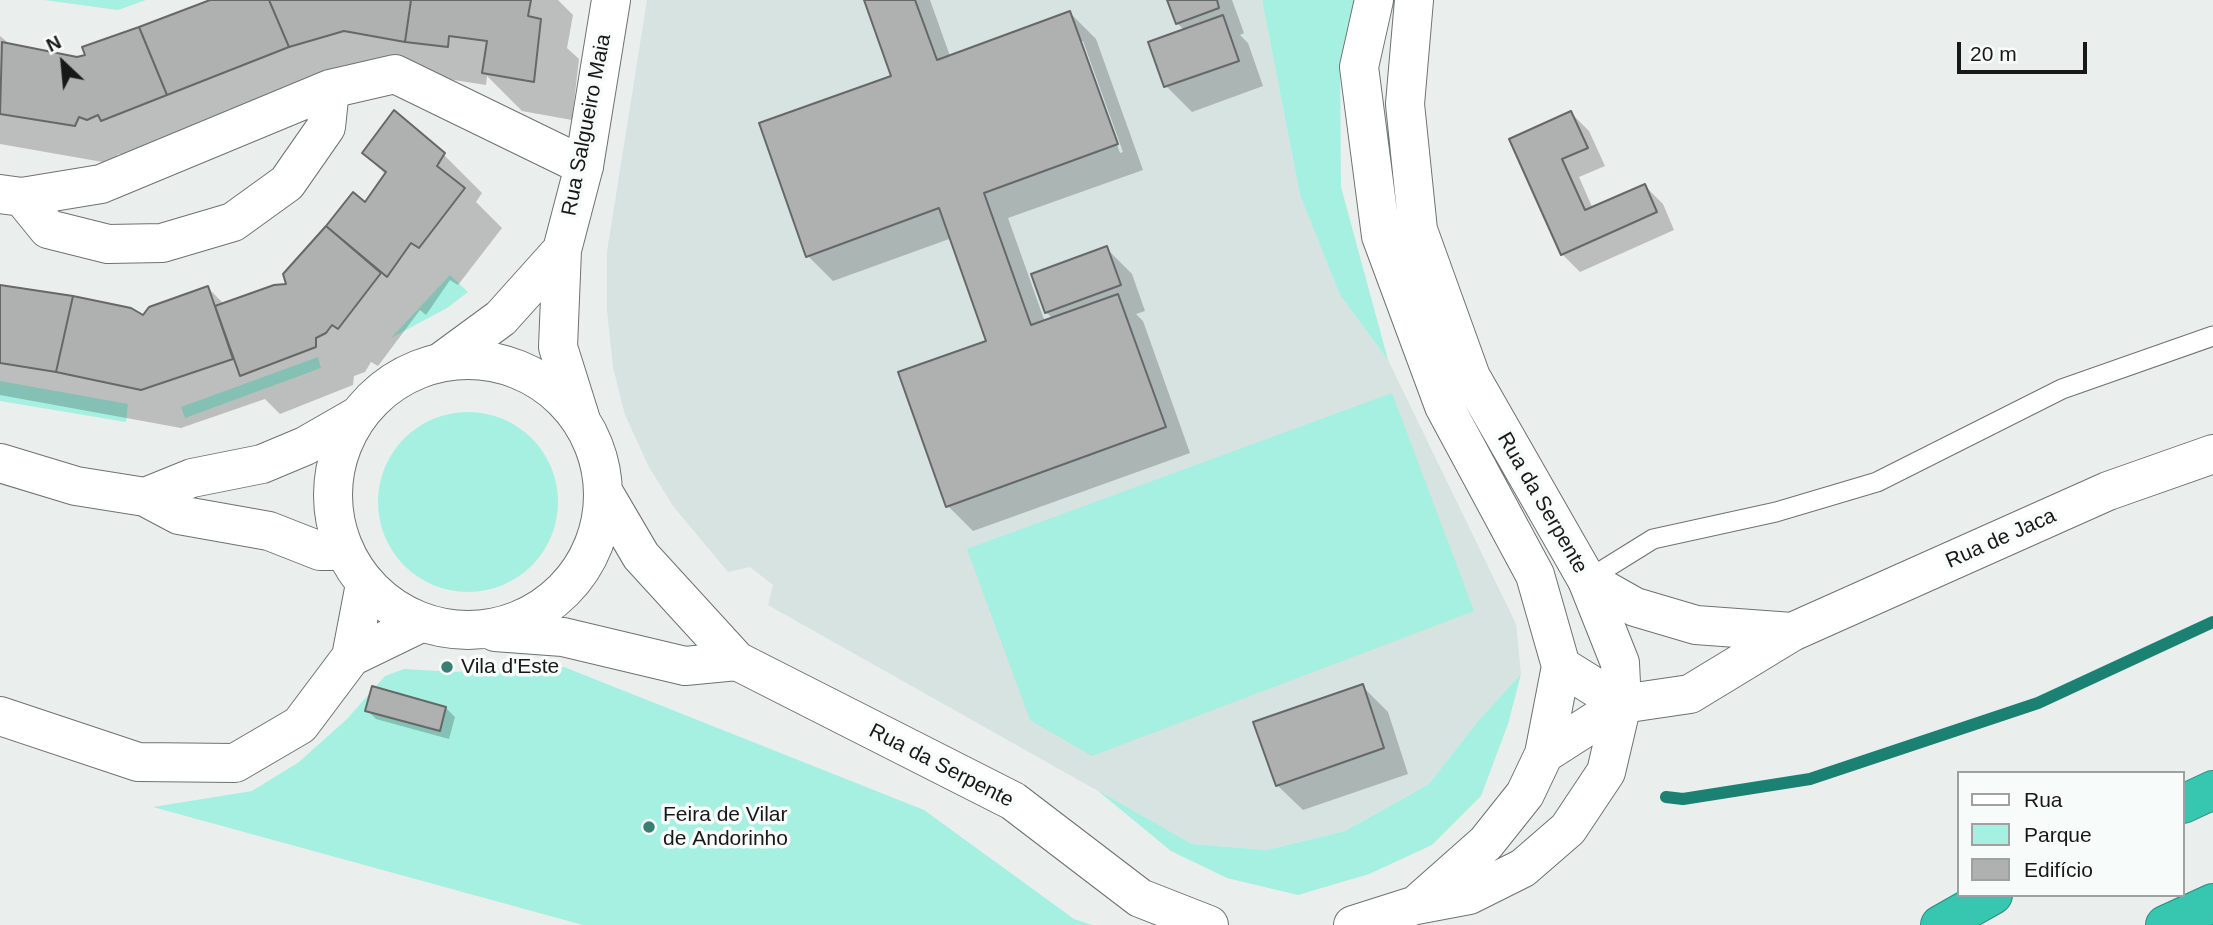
<!DOCTYPE html>
<html>
<head>
<meta charset="utf-8">
<style>
  body { margin:0 }
  #map { position:relative; width:2213px; height:925px; overflow:hidden; background:#eaeeed; font-family:Arial,sans-serif }
  canvas { display:block }
  .legend { position:absolute; left:1957px; top:771px; width:228px; height:126px; box-sizing:border-box; background:#f7fbfa; border:2px solid #9da1a0; margin:0; padding:9px 12px; list-style:none; font-size:21px; color:#171918 }
  .legend li { display:flex; align-items:center; gap:14px; height:35px }
  .legend b { width:35px; border:2px solid #9da1a0 }
  .north { position:absolute; left:28px; top:28px; width:70px; height:70px; -webkit-text-stroke:5px #f7fbfa; paint-order:stroke; rotate:334deg; font-size:19px; font-weight:700; line-height:28px; text-align:center; color:#171918 }
  .north::after { content:''; display:block; margin:auto; width:24px; height:32px; background:#171918; clip-path:polygon(50% 0,100% 100%,50% 72%,0 100%) }
  .scale { position:absolute; left:1957px; top:42px; width:130px; height:32px; box-sizing:border-box; border:4px solid #171918; border-top:0; padding-left:9px; font-size:21px; line-height:24px; white-space:nowrap; color:#171918; -webkit-text-stroke:5px #f7fbfa; paint-order:stroke }
</style>
</head>
<body>
<div id="map">
<canvas width="2213" height="925"></canvas>
<ul class="legend">
<li><b style="height:9px;background:#fff"></b>Rua</li>
<li><b style="height:19px;background:#a5f0e0"></b>Parque</li>
<li><b style="height:19px;background:#aeb1b0"></b>Edifício</li>
</ul>
<div class="north">N</div>
<div class="scale">20 m</div>
</div>
<script>
const context = document.querySelector('canvas').getContext('2d');
context.lineJoin = 'round';
function fillPath(path, color) { context.fillStyle = color; context.fill(path, 'evenodd'); }
function strokePath(path, color, width, dash) { context.strokeStyle = color; context.lineWidth = width; context.lineCap = dash ? 'butt' : 'round'; context.setLineDash(dash || []); context.stroke(path); }
function label(font, color, halo, rows, align = 'center') {
  context.font = font + ' Arial,sans-serif'; context.lineWidth = 7; context.setLineDash([]); context.textBaseline = 'middle'; context.strokeStyle = halo; context.fillStyle = color; for (const [text, x, y, turn = 0] of rows) {
    context.save(); context.translate(x, y); context.rotate((+turn || 0) * Math.PI / 180); context.textAlign = isNaN(turn) ? turn : align; if (halo) context.strokeText(text, 0, 0); context.fillText(text, 0, 0); context.restore();
  }
}
const built = new Path2D(`
  M 647,0 L 1262,0 L 1300,195 L 1340,295 L 1388,360 L 1516,624 L 1521,674 L 1479,720 L 1429,784 L 1345,831 L 1267,850 L 1192,844 L 768,605 L 773,585 L 750,567 L 728,572 L 673,506 L 649,467 L 625,415 L 613,367 L 607,311 L 607,252 Z`);
const green = new Path2D(`
  M 44,0 L 146,0 L 118,10 Z
  M 1262,0 L 1354,0 L 1340,61 L 1341,187 L 1388,360 L 1340,295 L 1300,195 Z
  M 450,275 L 468,292 L 447,308 L 391,338 Z
  M 318,357 L 321,368 L 185,418 L 181,407 Z
  M 0,381 L 128,404 L 126,422 L 0,401 Z
  M 1392,393 L 1474,611 L 1092,756 L 1030,720 L 967,549 Z
  M378 502a90 90 0 1 1 180 0a90 90 0 1 1-180 0Z
  M 514,667 L 564,667 L 924,810 L 1074,919 L 1092,925 L 583,925 L 153,807 L 252,791 L 299,762 L 347,719 L 385,676 L 404,669 L 456,672 Z
  M 1521,674 L 1508,724 L 1481,796 L 1432,845 L 1369,874 L 1298,895 L 1227,878 L 1171,851 L 1097,790 L 1192,844 L 1267,850 L 1345,831 L 1429,784 L 1479,720 Z`);
const shadow = new Path2D(`
  M 210,0 L 558,0 L 573,15 L 567,48 L 579,59 L 572,120 L 522,111 L 487,76 L 486,85 L 384,69 L 126,157 L 118,154 L 114,164 L 0,144 L 0,36 L 12,46 L 77,59 Z
  M 866,0 L 930,0 L 950,56 L 1070,13 L 1096,39 L 1143,170 L 1008,218 L 1045,322 L 1053,319 L 1046,312 L 1106,248 L 1132,274 L 1145,311 L 1136,314 L 1143,321 L 1190,453 L 973,531 L 948,506 L 989,342 L 952,238 L 833,281 L 808,256 L 894,77 ZM 1080,41 L 1083,41 L 1123,152 L 1120,153 Z
  M 1169,0 L 1232,0 L 1244,33 L 1240,35 L 1248,43 L 1263,86 L 1192,112 L 1166,86 L 1151,43 L 1185,31 L 1177,23 Z
  M 1571,113 L 1589,131 L 1605,166 L 1579,177 L 1593,209 L 1645,186 L 1663,204 L 1674,230 L 1580,272 L 1562,254 L 1511,140 Z
  M 364,153 L 444,155 L 482,193 L 476,202 L 502,228 L 458,285 L 450,280 L 426,315 L 420,310 L 378,366 L 371,362 L 365,372 L 354,376 L 353,385 L 280,414 L 265,399 L 181,428 L 0,395 L 0,287 L 144,317 L 208,288 L 224,304 L 289,286 L 285,275 L 354,194 L 365,204 L 386,175 Z
  M 1362,686 L 1388,712 L 1408,774 L 1303,810 L 1277,785 Z
  M 446,708 L 455,717 L 449,739 L 376,719 L 367,710 Z`);
const stream = new Path2D(`
  M 1666,797 L 1683,799 L 1810,779 L 2038,703 L 2213,622`);
const building = new Path2D(`
  M 210,0 L 269,0 L 289,47 L 167,95 L 139,27 Z
  M 269,0 L 411,0 L 405,42 L 344,31 L 289,47 Z
  M 411,0 L 531,0 L 528,16 L 541,19 L 534,82 L 482,73 L 487,41 L 449,36 L 448,47 L 405,42 Z
  M 864,0 L 915,0 L 937,60 L 1070,11 L 1118,144 L 984,193 L 1031,325 L 1118,294 L 1166,427 L 946,507 L 898,372 L 986,341 L 939,208 L 806,257 L 759,123 L 891,76 Z
  M 1167,0 L 1217,0 L 1219,8 L 1176,24 Z
  M 1223,15 L 1239,61 L 1164,87 L 1148,42 Z
  M 139,27 L 167,95 L 101,121 L 98,115 L 87,120 L 79,117 L 75,126 L 0,114 L 2,42 L 77,57 L 85,55 L 82,47 Z
  M 394,110 L 445,153 L 437,166 L 465,188 L 419,248 L 411,243 L 387,277 L 326,226 L 353,192 L 365,202 L 386,172 L 362,153 Z
  M 1571,111 L 1588,148 L 1562,159 L 1585,210 L 1645,184 L 1657,212 L 1561,255 L 1509,139 Z
  M 326,226 L 381,273 L 338,329 L 332,325 L 326,333 L 316,338 L 316,347 L 240,376 L 215,306 L 274,285 L 286,284 L 283,274 Z
  M 1107,246 L 1121,285 L 1045,313 L 1031,274 Z
  M 0,285 L 73,296 L 56,372 L 0,363 Z
  M 208,286 L 233,359 L 141,390 L 56,372 L 73,296 L 131,308 L 143,315 L 149,307 Z
  M 1363,684 L 1384,748 L 1276,786 L 1253,722 Z
  M 372,686 L 446,707 L 440,731 L 365,711 Z`);
const service = new Path2D(`
  M 1587,580 L 1653,539 L 1776,512 L 1877,482 L 2062,389 L 2213,336`);
const minor = new Path2D(`
  M 0,194 L 22,197 L 101,184 L 330,89 L 395,74 L 584,166
  M 22,197 L 48,229 L 108,244 L 162,243 L 233,222 L 287,183 L 326,127 L 330,89`);
const tertiary = new Path2D(`
  M 441,362 L 501,318 L 562,250
  M 580,417 L 558,347 L 562,250 L 584,166 L 611,0
  M 0,463 L 76,486 L 145,497 L 179,515 L 269,531 L 320,551 L 345,551
  M 145,497 L 192,478 L 262,464 L 305,446 L 359,415
  M 1587,580 L 1635,607 L 1696,625 L 1792,632
  M 351,657 L 421,623
  M 1622,704 L 1690,694 L 1792,632 L 2108,491 L 2213,454
  M 0,716 L 138,762 L 235,763 L 300,725 L 351,657 L 365,584`);
const secondary = new Path2D(`
  M 1374,0 L 1359,67 L 1381,236 L 1444,406 L 1535,575 L 1561,666 L 1544,754 L 1525,794 L 1486,843 L 1416,905
  M333 495a135 135 0 1 1 270 0a135 135 0 1 1-270 0Z
  M 604,493 L 641,556 L 737,661 L 1013,801 L 1140,898 L 1209,925
  M 495,632 L 563,637 L 685,666 L 737,661
  M 1561,666 L 1622,704
  M 1544,754 L 1622,704
  M 1353,925 L 1416,905 L 1469,895 L 1523,868 L 1568,829 L 1606,772 L 1622,704 L 1620,663 L 1587,580 L 1471,377 L 1418,230 L 1405,104 L 1414,0`);
const motorway = new Path2D(`
  M 2183,804 L 2213,790
  M 1940,925 L 1993,895
  M 2165,925 L 2213,903`);
const markers = [
  [447,667,7,"#3b7f73"],
  [649,827,7,"#3b7f73"]
];
const streetNames = [
  ["Rua Salgueiro Maia",587,125,-79],
  ["Rua da Serpente",1542,503,60],
  ["Rua de Jaca",2001,539,-24],
  ["Rua da Serpente",941,766,27]
];
const poiNames = [
  ["Vila d'Este",461,667],
  ["Feira de Vilar",663,815],
  ["de Andorinho",663,839]
];
fillPath(built, '#d6e3e0');
fillPath(green, '#a5f0e0');
fillPath(shadow, '#0003');
strokePath(stream, '#1b8173', 12);
fillPath(building, '#aeb1b0');
strokePath(building, '#656867', 2);
strokePath(service, '#6e7271', 21);
strokePath(minor, '#6e7271', 40);
strokePath(tertiary, '#6e7271', 40);
strokePath(secondary, '#6e7271', 40);
strokePath(motorway, '#2c8a7b', 40);
strokePath(service, '#fff', 19);
strokePath(minor, '#fff', 38);
strokePath(tertiary, '#fff', 38);
strokePath(secondary, '#fff', 38);
strokePath(motorway, '#37c7b1', 38);
for (const [x, y, r, color] of markers) { const dot = new Path2D(); dot.arc(x, y, r, 0, 2 * Math.PI); context.fillStyle = color; context.fill(dot); strokePath(dot, '#f7fbfa', 2.5); }
label('21px', '#171918', '#f7fbfa', streetNames);
label('21px', '#171918', '#f7fbfa', poiNames, 'left');
</script>
</body>
</html>
